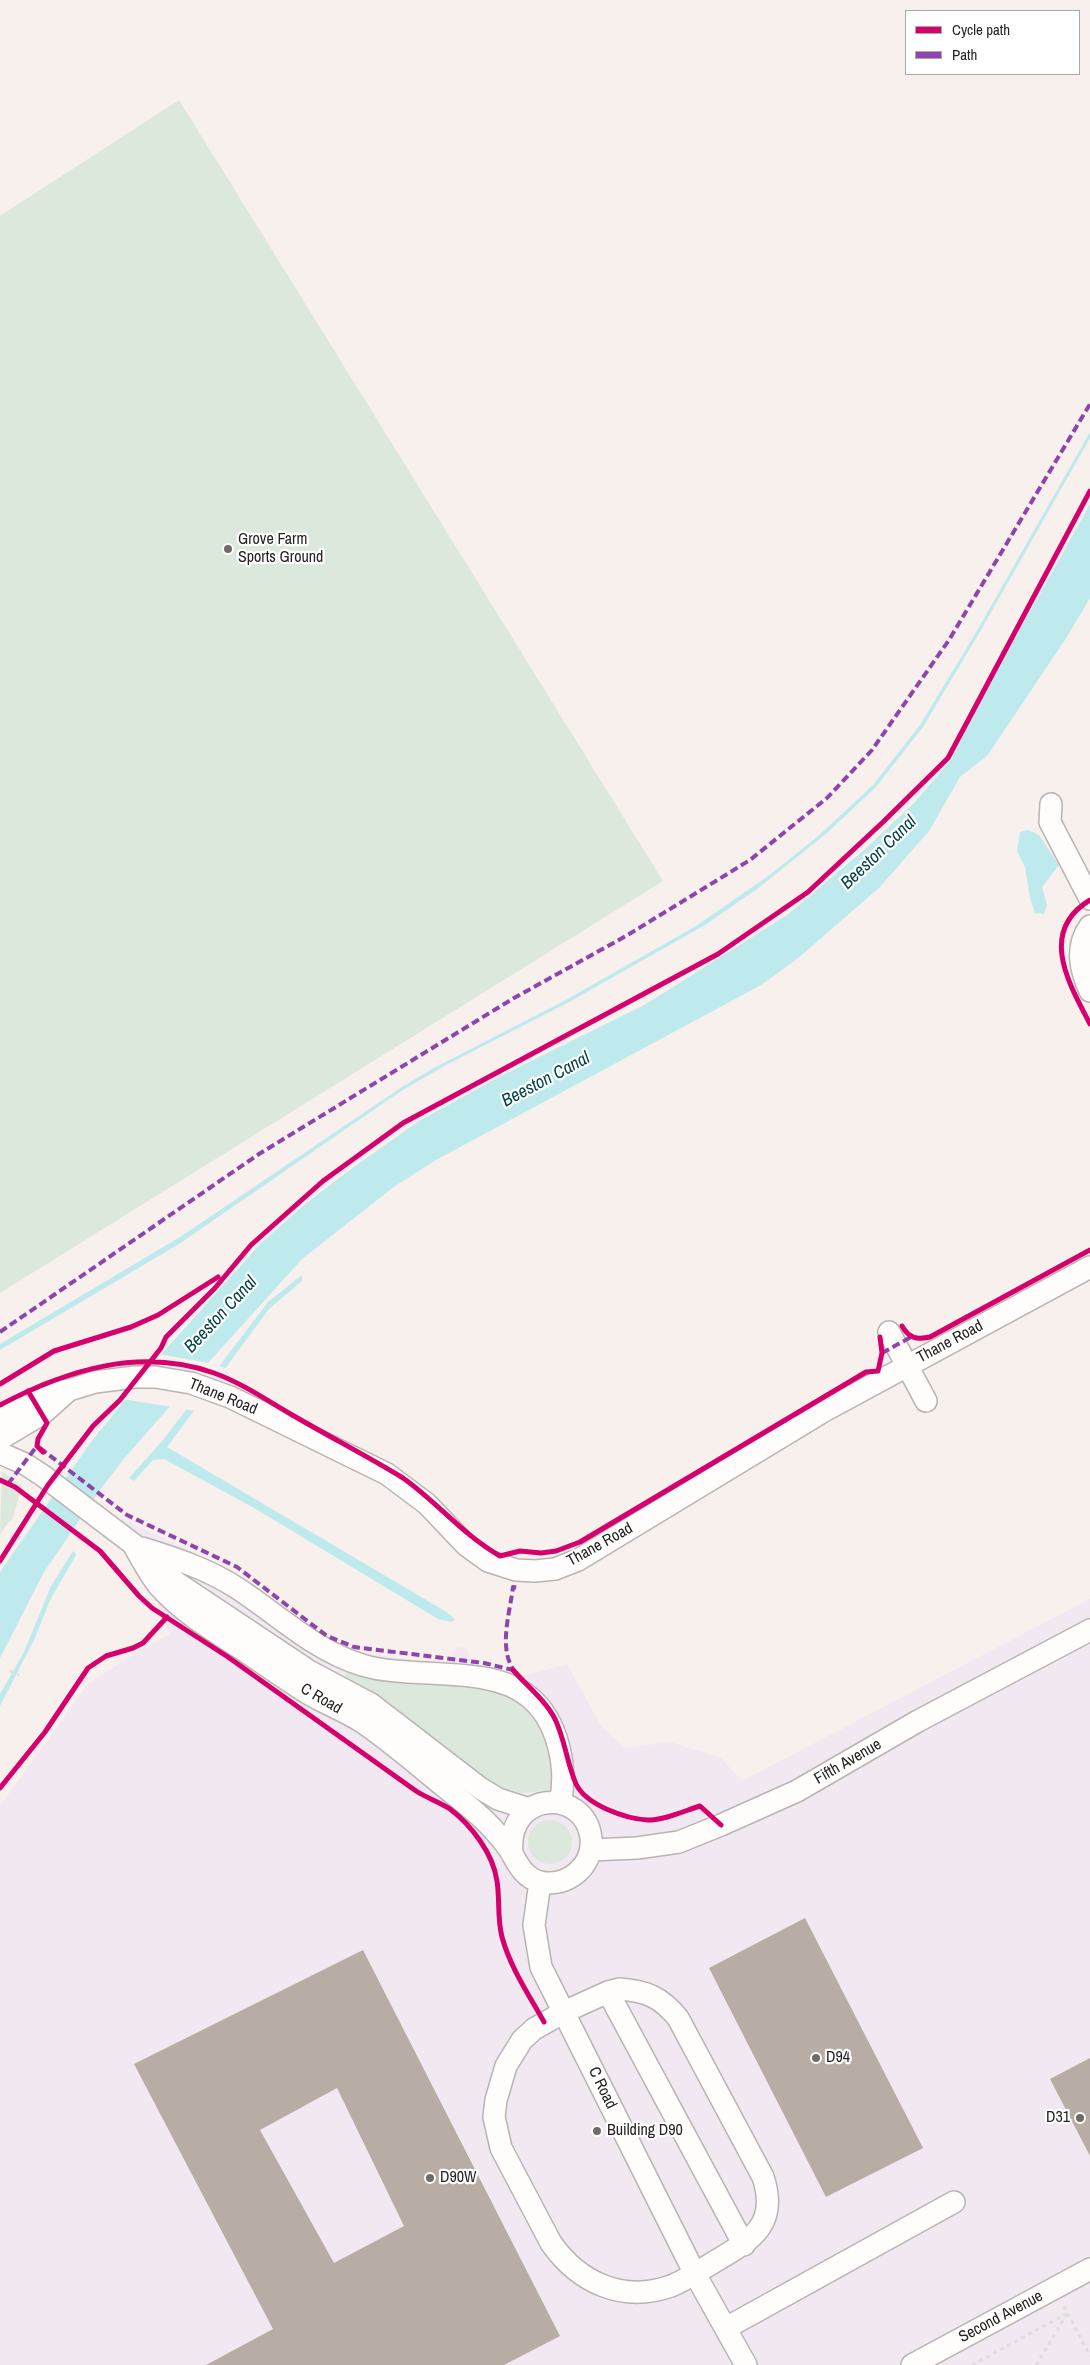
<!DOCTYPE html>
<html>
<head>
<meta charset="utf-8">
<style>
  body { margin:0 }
  #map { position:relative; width:1090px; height:2365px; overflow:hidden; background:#f7f0ed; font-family:"Archivo Narrow",sans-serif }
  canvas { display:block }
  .legend { position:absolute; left:905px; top:10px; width:175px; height:65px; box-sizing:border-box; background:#fff; border:1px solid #a9a7a7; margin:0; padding:6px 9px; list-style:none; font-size:15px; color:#282322 }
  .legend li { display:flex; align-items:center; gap:10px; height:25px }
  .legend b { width:25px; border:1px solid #a9a7a7 }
</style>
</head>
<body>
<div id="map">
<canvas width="1090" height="2365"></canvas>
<ul class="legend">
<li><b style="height:6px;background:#d6006c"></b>Cycle path</li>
<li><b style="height:6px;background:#8e44ad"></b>Path</li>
</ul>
</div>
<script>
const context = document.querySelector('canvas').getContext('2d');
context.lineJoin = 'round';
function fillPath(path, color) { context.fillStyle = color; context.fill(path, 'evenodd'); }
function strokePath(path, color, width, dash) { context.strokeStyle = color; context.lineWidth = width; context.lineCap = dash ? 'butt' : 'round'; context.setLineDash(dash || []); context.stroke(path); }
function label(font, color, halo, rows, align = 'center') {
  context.font = font + ' "Archivo Narrow",sans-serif'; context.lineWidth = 4.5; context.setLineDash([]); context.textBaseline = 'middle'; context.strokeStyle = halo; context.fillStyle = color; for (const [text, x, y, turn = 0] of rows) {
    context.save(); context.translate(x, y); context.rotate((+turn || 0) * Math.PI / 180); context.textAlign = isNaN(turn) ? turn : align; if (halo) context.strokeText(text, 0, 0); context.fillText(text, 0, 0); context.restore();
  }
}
const industrial = new Path2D(`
  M 121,1518 L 224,1567 L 239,1576 L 320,1636 L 352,1652 L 447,1664 L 457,1647 L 467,1648 L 472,1664 L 498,1670 L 518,1678 L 567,1664 L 601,1726 L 625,1748 L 670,1742 L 721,1758 L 742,1781 L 1090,1599 L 1090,2365 L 0,2365 L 0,1806 L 87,1685 L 140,1650 L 170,1634 Z`);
const green = new Path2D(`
  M 179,100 L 663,881 L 0,1293 L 0,216 Z
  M 2,1471 L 22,1486 L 12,1521 L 10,1520 L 0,1534 Z
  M 349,1667 L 487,1685 L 530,1708 L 551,1747 L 555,1790 L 521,1793 L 496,1787 L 386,1700 L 343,1680 Z
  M528 1842a22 22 0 1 1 44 0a22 22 0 1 1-44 0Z`);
const water = new Path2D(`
  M 1090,432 L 1090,438 L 981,630 L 923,727 L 876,787 L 827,833 L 757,889 L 705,925 L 571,1001 L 448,1064 L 401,1091 L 179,1244 L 0,1350 L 0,1344 L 180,1237 L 405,1085 L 432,1069 L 564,1001 L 696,926 L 771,874 L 818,836 L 873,785 L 920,725 L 978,629 Z
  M 1090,504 L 1090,598 L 1065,640 L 987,756 L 960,777 L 929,831 L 880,887 L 797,959 L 761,985 L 436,1160 L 395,1186 L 302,1259 L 208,1363 L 122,1461 L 100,1490 L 44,1572 L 0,1658 L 0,1573 L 4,1566 L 91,1442 L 167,1348 L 261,1243 L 304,1205 L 351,1169 L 419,1121 L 497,1078 L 646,1004 L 787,915 L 864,850 L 914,803 L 952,759 L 977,707 Z
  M 1028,830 L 1039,835 L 1059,865 L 1042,887 L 1047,905 L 1044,914 L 1035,913 L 1030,898 L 1025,867 L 1017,851 L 1020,832 Z
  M 302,1275 L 302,1281 L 269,1309 L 167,1447 L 445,1611 L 455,1619 L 452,1622 L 438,1619 L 256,1509 L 164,1459 L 153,1460 L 134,1481 L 129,1478 L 163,1440 L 268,1302 Z
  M 73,1551 L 76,1554 L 75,1557 L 50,1600 L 35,1638 L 0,1706 L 0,1694 L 24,1652 L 51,1586 Z`);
const pier = new Path2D(`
  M 158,1354 L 210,1363 L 172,1407 L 122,1399 Z
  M 217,1365 L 227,1369 L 195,1411 L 184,1409 Z`);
const building = new Path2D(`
  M 805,1918 L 923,2148 L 826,2197 L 709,1968 Z
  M 363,1950 L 560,2336 L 504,2365 L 206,2365 L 273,2329 L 134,2064 ZM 337,2088 L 404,2226 L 334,2263 L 260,2130 Z
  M 1090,2058 L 1090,2156 L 1050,2079 Z`);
const path = new Path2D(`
  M 10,1671 L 19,1675
  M 1064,2306 L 1090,2356
  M 972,2365 L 1068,2313
  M 1036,2365 L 1067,2314`);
const minor = new Path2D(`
  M 1051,804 L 1050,822 L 1090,899
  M 1090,926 C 1075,947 1080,969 1090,991
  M 889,1332 L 926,1401
  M 0,1416 L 49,1392 L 69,1390 L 95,1382 L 135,1377 L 155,1377 L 191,1383 L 230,1397 L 387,1474 L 427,1504 L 466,1545 L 488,1561 L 516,1570 L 535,1571 L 555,1569 L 578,1560 L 824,1411 L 1090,1267
  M 0,1439 L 42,1414 L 69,1390
  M 0,1453 L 25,1464 L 42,1475 L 133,1544 L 177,1583 L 309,1671 L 371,1704 L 480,1788 L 498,1799 L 529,1809
  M 133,1544 C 141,1558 149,1574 159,1586 C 182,1612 211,1629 240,1648 C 263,1663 285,1679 309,1694 C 326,1704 345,1711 362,1722 C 393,1743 422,1769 451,1792 C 465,1803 479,1814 491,1827 C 498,1835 507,1844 512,1854 C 519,1866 525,1878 540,1882 C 567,1888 594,1866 591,1838 C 585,1787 506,1790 512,1853
  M 142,1548 C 174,1558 208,1569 237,1588 C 277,1614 315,1651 362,1665 C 411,1680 488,1664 528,1696 C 558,1719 568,1768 560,1803
  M 591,1850 L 637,1848 L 679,1842 L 721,1825 L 797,1791 L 918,1721 L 1090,1630
  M 540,1882 L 534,1925 L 541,1967 L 695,2274 L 746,2365
  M 620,1989 C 646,1991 661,1997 678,2018 L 763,2177 C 779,2225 751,2240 714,2262 C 701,2270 686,2280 671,2286 C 623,2303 579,2283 551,2243 L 501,2148 L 494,2117 L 496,2100 L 506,2066 L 522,2040 L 534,2029 L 564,2012 L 608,1992 Z
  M 608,1992 L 744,2245
  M 726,2328 L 954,2202
  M 912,2365 L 1090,2269`);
const quiet = new Path2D(`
  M 0,1332 L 259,1154 L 514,998 L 626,936 L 750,860 L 827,798 L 872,750 L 949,640 L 1090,404
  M 882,1353 L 911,1337
  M 40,1448 L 127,1515 L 237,1567 L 327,1636 L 354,1647 L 484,1663 L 513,1670
  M 8,1484 L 37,1446
  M 516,1673 C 497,1651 510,1613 513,1587 L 520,1588`);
const cycleway = new Path2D(`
  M 1090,900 C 1037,932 1070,985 1090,1024
  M 902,1326 C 909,1338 916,1340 930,1337 L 1090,1250
  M 0,1384 L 54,1351 L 131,1327 L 158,1315 L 218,1277
  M 28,1391 L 47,1423 L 38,1439 L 37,1446 L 43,1452
  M 0,1405 C 67,1370 139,1347 214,1373 C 242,1383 268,1401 294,1416 C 330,1437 367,1456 403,1478 C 437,1502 463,1535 500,1556 L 520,1551 L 541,1553 L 556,1551 L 580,1542 L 866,1372 L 878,1371 L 882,1353 L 880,1337
  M 0,1480 L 15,1487 L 100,1551 L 139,1596 L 152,1608 L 228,1657 L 416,1791 C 427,1798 439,1802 450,1809 C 471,1825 493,1853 497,1881 C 500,1900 497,1918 502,1937 C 510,1967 529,1995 544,2022
  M 0,1561 L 48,1485 L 93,1426 L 120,1400 L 161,1348 L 166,1337 L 215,1288 L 251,1245 L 323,1181 L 403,1123 L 718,954 L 808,892 L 883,822 L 948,758 L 1090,491
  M 513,1670 C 527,1686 545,1700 555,1719 C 565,1740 567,1763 576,1784 C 586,1805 626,1819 648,1820 C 665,1820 684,1811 700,1806 L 721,1825
  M 0,1788 L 45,1732 L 88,1668 L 106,1656 L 133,1648 L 143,1643 L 167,1617`);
const markers = [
  [228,549,5,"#706b69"],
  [816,2058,5,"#706b69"],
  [1080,2118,5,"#706b69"],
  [597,2131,5,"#706b69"],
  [430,2178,5,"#706b69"]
];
const poiNames = [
  ["Grove Farm",238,540],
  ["Sports Ground",238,558],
  ["D94",826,2058],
  ["D31",1070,2118,"right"],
  ["Building D90",607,2131],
  ["D90W",440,2178]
];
const streetNames = [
  ["Thane Road",950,1342,-28],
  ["Thane Road",223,1397,22],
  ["Thane Road",600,1545,-29],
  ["C Road",321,1699,30],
  ["Fifth Avenue",848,1762,-30],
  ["C Road",602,2088,64],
  ["Second Avenue",1001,2317,-28]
];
const waterNames = [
  ["Beeston Canal",879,853,-44],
  ["Beeston Canal",546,1080,-28],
  ["Beeston Canal",221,1315,-47]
];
fillPath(industrial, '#f2e8f2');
fillPath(green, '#dce8db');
fillPath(water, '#beeaee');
fillPath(pier, '#f7f0ed');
fillPath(building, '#b7ada4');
strokePath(minor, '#b9b4b1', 24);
strokePath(path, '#dfdddd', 3, [4, 4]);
strokePath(minor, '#fefdfc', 21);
strokePath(quiet, '#8e44ad', 4, [8, 4]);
strokePath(cycleway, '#d6006c', 5);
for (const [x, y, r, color] of markers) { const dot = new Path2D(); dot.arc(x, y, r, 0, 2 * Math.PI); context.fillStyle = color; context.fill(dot); strokePath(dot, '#fff', 2); }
label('16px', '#282322', '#fff', poiNames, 'left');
label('16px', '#282322', '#fff', streetNames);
label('italic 18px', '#044348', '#fff', waterNames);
</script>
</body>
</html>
